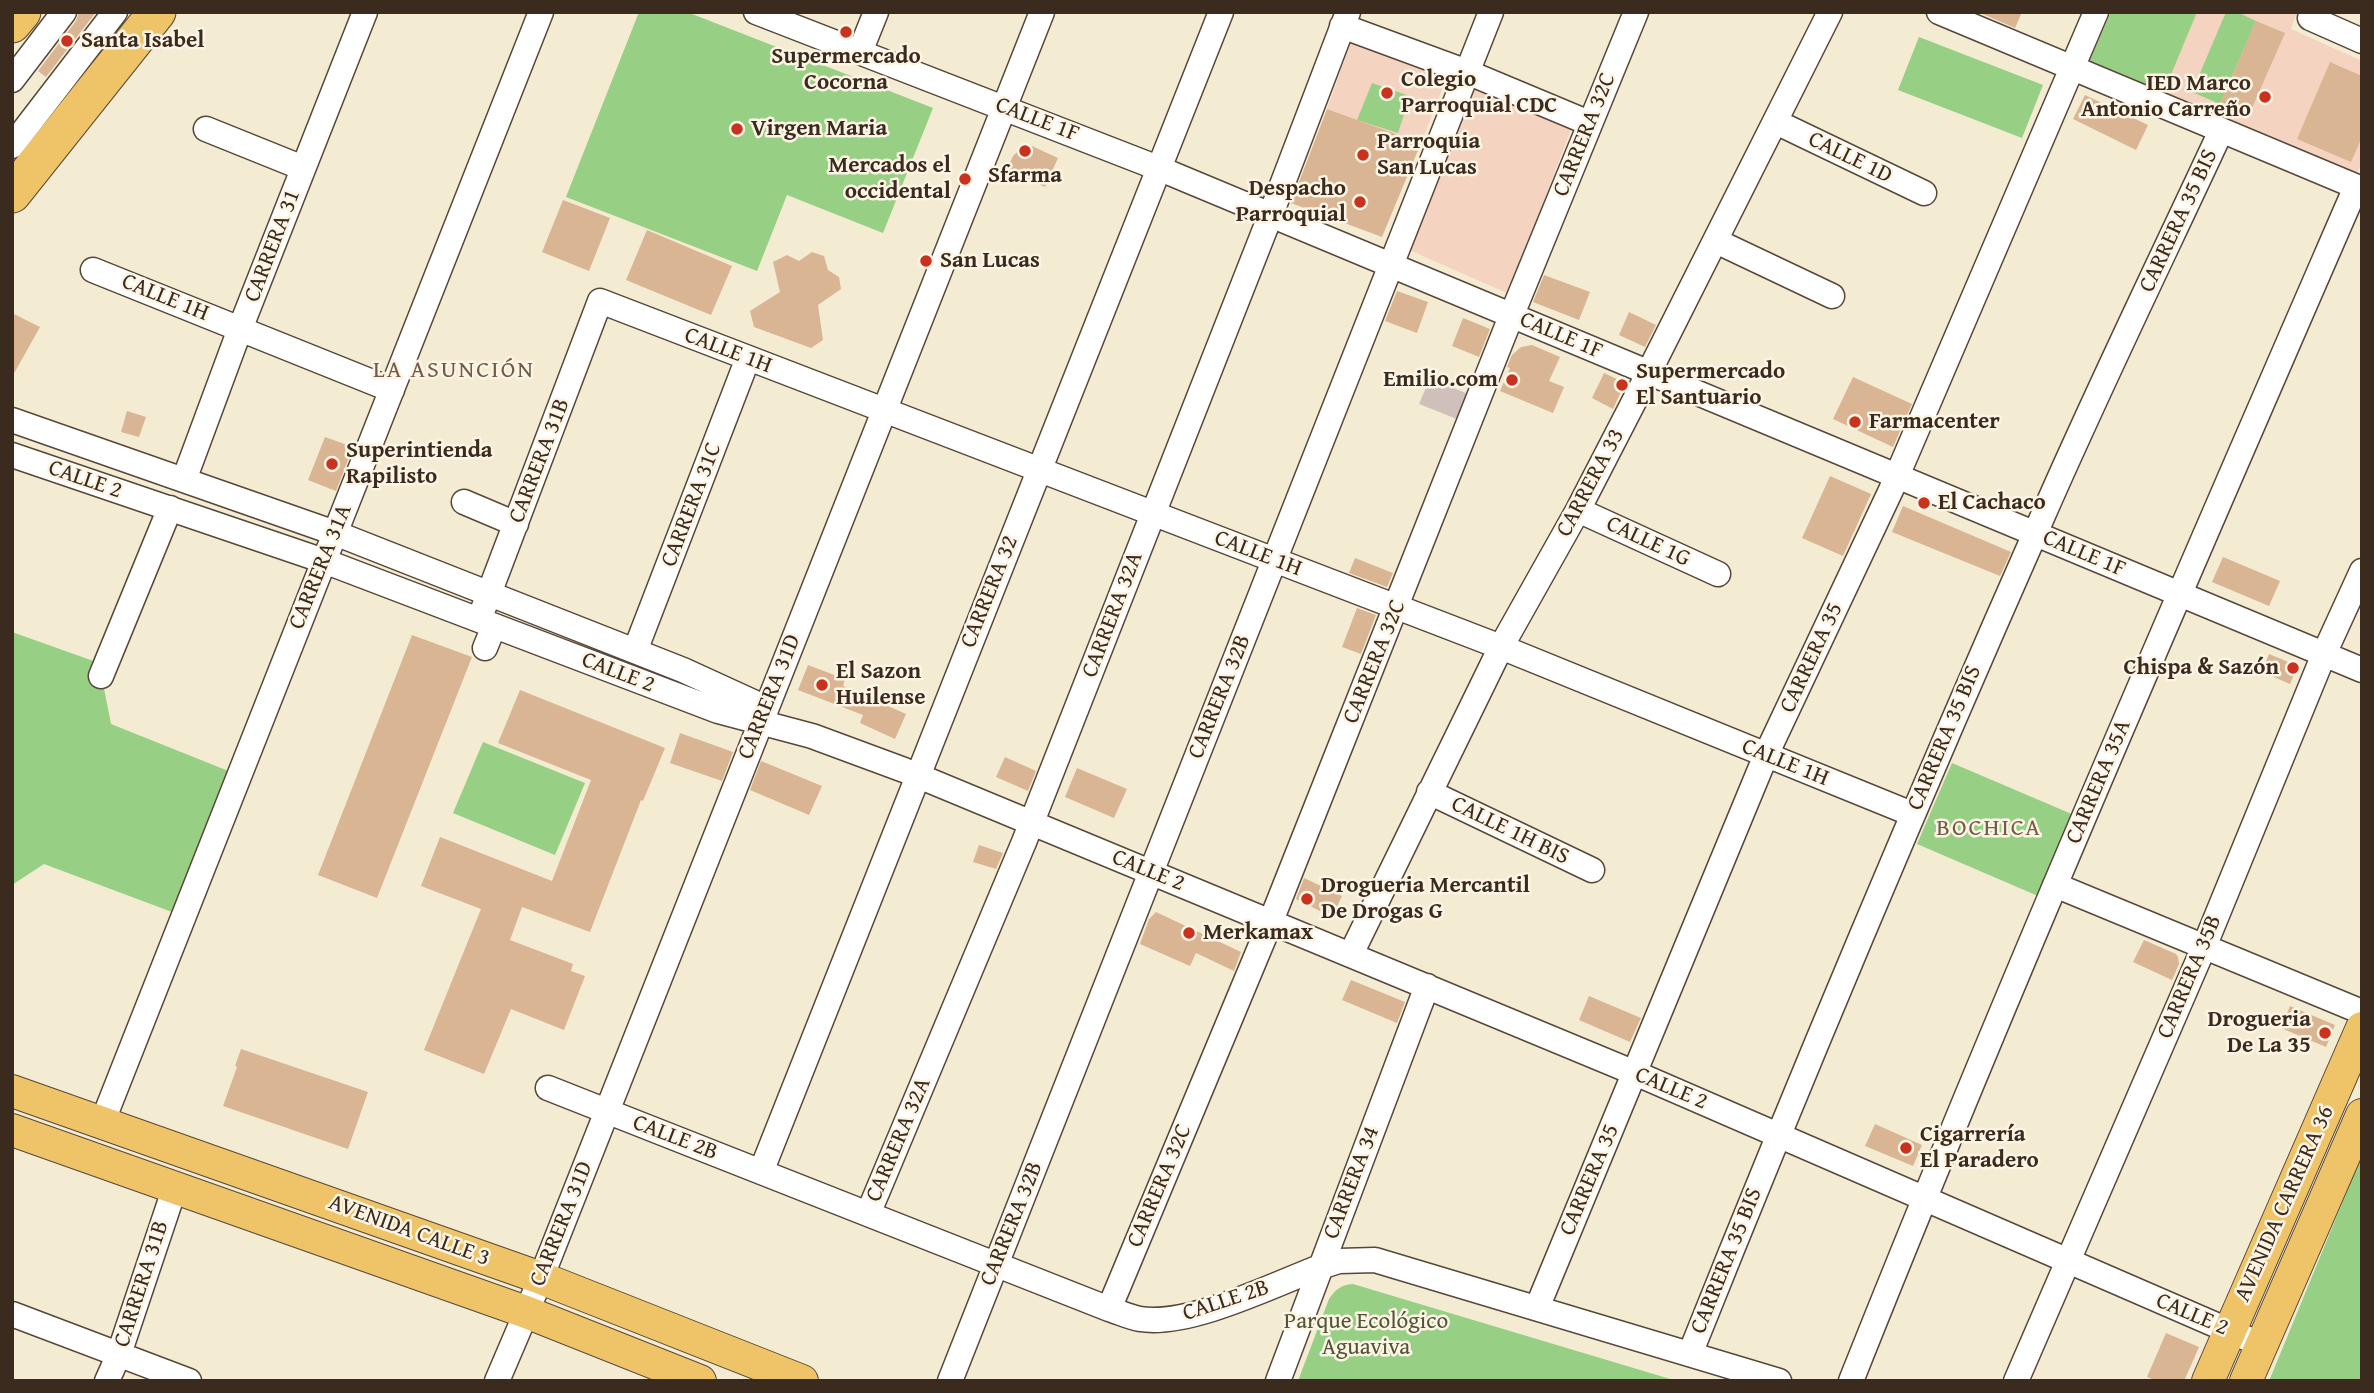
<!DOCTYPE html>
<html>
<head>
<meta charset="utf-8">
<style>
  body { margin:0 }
  #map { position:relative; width:2374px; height:1393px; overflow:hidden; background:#f3ebd2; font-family:"Gentium Book Plus",serif }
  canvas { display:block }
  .frame { position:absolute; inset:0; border:14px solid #3b2a1e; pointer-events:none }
</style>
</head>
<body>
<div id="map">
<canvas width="2374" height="1393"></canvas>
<div class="frame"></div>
</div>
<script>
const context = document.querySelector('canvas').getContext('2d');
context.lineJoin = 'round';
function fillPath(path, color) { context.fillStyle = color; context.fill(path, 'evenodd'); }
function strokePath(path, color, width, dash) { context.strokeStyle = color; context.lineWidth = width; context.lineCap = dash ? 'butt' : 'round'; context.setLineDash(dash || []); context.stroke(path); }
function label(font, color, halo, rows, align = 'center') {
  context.font = font + ' "Gentium Book Plus",serif'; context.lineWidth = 5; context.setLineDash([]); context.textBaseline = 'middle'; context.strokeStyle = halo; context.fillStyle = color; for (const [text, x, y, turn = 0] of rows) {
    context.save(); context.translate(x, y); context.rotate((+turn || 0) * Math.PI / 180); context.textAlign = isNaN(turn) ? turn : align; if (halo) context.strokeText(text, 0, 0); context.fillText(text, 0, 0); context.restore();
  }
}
const built = new Path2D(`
  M 2111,12 L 2297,12 L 2291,29 L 2362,61 L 2362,163 L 2354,179 L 2089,62 Z
  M 1352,39 L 1447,77 L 1421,143 L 1327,109 Z
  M 1471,83 L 1573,124 L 1509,294 L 1407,249 Z`);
const industrial = new Path2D(`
  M 1430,378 L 1468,394 L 1457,419 L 1419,404 Z`);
const green = new Path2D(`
  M 639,12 L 687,12 L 933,108 L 883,233 L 787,195 L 757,271 L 566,197 Z
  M 2111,12 L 2197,12 L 2163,94 L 2089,62 Z
  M 2226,12 L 2237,12 L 2256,21 L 2220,104 L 2192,92 Z
  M 1919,37 L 2043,85 L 2022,138 L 1898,90 Z
  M 1372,83 L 1410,96 L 1398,133 L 1357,120 Z
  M 12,632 L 99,663 L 111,724 L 231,772 L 172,912 L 44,864 L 12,885 Z
  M 483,742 L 585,783 L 555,855 L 453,813 Z
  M 1952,763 L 2074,815 L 2038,896 L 1917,844 Z
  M 2362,1155 L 2362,1381 L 2269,1381 Z
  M 1353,1284 L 1677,1381 L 1298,1381 L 1329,1299 C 1336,1289 1341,1285 1353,1284 Z`);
const building = new Path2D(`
  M 79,12 L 96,12 L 46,77 L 38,71 L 76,21 Z
  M 1978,12 L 2022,12 L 2015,28 Z
  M 2256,21 L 2285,33 L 2248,117 L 2220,104 Z
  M 2330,62 L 2362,76 L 2362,137 L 2351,162 L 2297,139 Z
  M 2085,95 L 2148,125 L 2136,150 L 2073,119 Z
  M 1327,109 L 1421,143 L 1382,237 L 1291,203 Z
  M 1032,146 L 1058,158 L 1045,187 L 1007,170 L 1013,156 L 1022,147 Z
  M 563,200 L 610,218 L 589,271 L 542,252 Z
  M 647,230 L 732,266 L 711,315 L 626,280 Z
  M 812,252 L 824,256 L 828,270 L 839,277 L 841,289 L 818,305 L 823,340 L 811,348 L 754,327 L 750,311 L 780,292 L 773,262 L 787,255 L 799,261 Z
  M 1544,275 L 1590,292 L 1579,320 L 1533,302 Z
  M 1397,291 L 1428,302 L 1417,333 L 1385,321 Z
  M 1629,312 L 1656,325 L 1645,347 L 1619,335 Z
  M 12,313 L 40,327 L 12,377 Z
  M 1463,318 L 1490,329 L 1479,357 L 1452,346 Z
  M 1532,345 L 1560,357 L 1549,381 L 1564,387 L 1553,413 L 1500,391 L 1510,368 L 1507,367 L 1512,355 L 1521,347 Z
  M 1604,373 L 1625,383 L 1613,409 L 1592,398 Z
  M 1853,377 L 1912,404 L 1893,447 L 1833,419 Z
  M 127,411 L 146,417 L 139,437 L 121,432 Z
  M 325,437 L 353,447 L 336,491 L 308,480 Z
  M 1830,476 L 1871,494 L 1843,556 L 1802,538 Z
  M 1903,506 L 2011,552 L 2000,576 L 1892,532 Z
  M 2223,557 L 2280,581 L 2269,606 L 2212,582 Z
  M 1355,558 L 1393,573 L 1387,587 L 1349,573 Z
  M 1357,608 L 1376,615 L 1361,654 L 1342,647 Z
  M 412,635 L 472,657 L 377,898 L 318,875 Z
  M 2269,654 L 2298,666 L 2290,684 L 2262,672 Z
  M 808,665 L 845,679 L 843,686 L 906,714 L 895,739 L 860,723 L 863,715 L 798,690 Z
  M 520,690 L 665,748 L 643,801 L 641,800 L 590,932 L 522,907 L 510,940 L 573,964 L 571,971 L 585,976 L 564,1030 L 511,1009 L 484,1074 L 424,1050 L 481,909 L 421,886 L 440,837 L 552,881 L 591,780 L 498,743 Z
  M 680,733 L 733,752 L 722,781 L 670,763 Z
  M 1005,757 L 1036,771 L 1028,791 L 996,777 Z
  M 761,761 L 822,786 L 809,815 L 750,790 Z
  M 1077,768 L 1127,789 L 1114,818 L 1065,797 Z
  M 979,845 L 1003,853 L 996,869 L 973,862 Z
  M 1304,878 L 1342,896 L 1332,917 L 1296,899 Z
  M 1156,912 L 1241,952 L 1234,971 L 1196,953 L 1190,966 L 1140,944 L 1149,919 Z
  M 2144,940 L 2176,954 L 2178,957 L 2179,964 L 2172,980 L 2133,962 Z
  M 1351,980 L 1405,1002 L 1397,1023 L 1342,1000 Z
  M 1589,996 L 1641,1018 L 1630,1042 L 1579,1020 Z
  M 2290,1006 L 2335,1025 L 2326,1047 L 2281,1028 Z
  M 241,1049 L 368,1092 L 348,1149 L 223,1106 L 237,1067 L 235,1066 Z
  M 1875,1124 L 1922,1145 L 1913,1166 L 1865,1146 Z
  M 2166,1333 L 2199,1347 L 2184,1381 L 2157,1381 L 2147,1377 Z`);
const minor = new Path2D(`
  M 756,12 L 1158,168 L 2362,670
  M 1939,12 L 2362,189
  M 2312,12 L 2310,18 L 2362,41
  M 1342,26 L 1467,72 L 1589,123
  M 860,52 L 876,12
  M 12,80 L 64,12
  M 1776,122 L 1924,193
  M 206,129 L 303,168
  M 12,146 L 115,12
  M 1716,241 L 1832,296
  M 93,270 L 392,390
  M 12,420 L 335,533 L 683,670 L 766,708
  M 12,455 L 324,561 L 718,711 L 812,736 L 904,770 L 1635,1073 L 2262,1345
  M 184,480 L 240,329 L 365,12
  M 464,502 L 516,524
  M 1578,510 L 1718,574
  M 479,620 L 600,301 L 1501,647 L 1912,814
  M 485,648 L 494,626
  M 635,651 L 748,358
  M 101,676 L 170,508
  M 1429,792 L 1592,870
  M 2055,885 L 2362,1012
  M 1351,954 L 1501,647 L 1578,510 L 1642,386 L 1830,12
  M 548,1088 L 1109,1309 C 1119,1312 1129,1317 1140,1319 C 1189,1327 1273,1285 1320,1267 L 1339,1261 L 1375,1260 L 1779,1381
  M 102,1123 L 541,12
  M 761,1172 L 1221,12
  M 868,1214 L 1024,842 L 1271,214 L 1348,12
  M 1537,1308 L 1766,755 L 1891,490 L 2096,12
  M 1109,1309 L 1271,921 L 1506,329 L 1636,12
  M 12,1314 L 189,1381
  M 1690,1354 C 1802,1074 1919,796 2041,520 C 2098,389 2161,260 2221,131
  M 107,1381 L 119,1354 L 175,1187
  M 497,1381 L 541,1278 L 1042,12
  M 950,1381 L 1491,12
  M 1278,1381 L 1427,986
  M 1851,1381 C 2011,979 2184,583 2356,187
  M 2016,1381 L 2204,947 L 2324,654 L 2362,571`);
const major = new Path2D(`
  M 12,1091 L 541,1278 L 802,1381
  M 12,1130 L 526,1312 L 700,1381
  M 2208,1381 L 2362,1028
  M 2246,1381 L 2362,1115`);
const highway = new Path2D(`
  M 12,24 L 22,12
  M 12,194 L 157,12`);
const markers = [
  [846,32,7,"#c8321e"],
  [67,41,7,"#c8321e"],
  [1387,93,7,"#c8321e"],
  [2265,97,7,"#c8321e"],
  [737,129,7,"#c8321e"],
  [1025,151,7,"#c8321e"],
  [1363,155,7,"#c8321e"],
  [965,179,7,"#c8321e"],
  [1360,202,7,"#c8321e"],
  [926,261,7,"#c8321e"],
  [1512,380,7,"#c8321e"],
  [1622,385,7,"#c8321e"],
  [1855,422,7,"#c8321e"],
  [332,464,7,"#c8321e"],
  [1924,503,7,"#c8321e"],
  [2293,668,7,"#c8321e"],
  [822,685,7,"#c8321e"],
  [1307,899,7,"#c8321e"],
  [1189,933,7,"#c8321e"],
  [2325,1033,7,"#c8321e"],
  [1906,1148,7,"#c8321e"]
];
const poiNames = [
  ["Santa Isabel",81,41],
  ["Supermercado",846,57,"center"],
  ["Cocorna",846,83,"center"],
  ["Colegio",1401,80],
  ["Parroquial CDC",1401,106],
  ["IED Marco",2251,84,"right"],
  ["Antonio Carreño",2251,110,"right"],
  ["Virgen Maria",751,129],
  ["Parroquia",1377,142],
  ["San Lucas",1377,168],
  ["Mercados el",951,166,"right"],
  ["occidental",951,192,"right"],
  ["Sfarma",1025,176,"center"],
  ["Despacho",1346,189,"right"],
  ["Parroquial",1346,215,"right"],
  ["San Lucas",940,261],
  ["Supermercado",1636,372],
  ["El Santuario",1636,398],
  ["Emilio.com",1498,380,"right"],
  ["Farmacenter",1869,422],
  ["Superintienda",346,451],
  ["Rapilisto",346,477],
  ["El Cachaco",1938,503],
  ["Chispa & Sazón",2279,668,"right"],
  ["El Sazon",836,672],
  ["Huilense",836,698],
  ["Drogueria Mercantil",1321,886],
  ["De Drogas G",1321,912],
  ["Merkamax",1203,933],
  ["Drogueria",2311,1020,"right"],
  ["De La 35",2311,1046,"right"],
  ["Cigarrería",1920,1135],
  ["El Paradero",1920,1161]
];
const streetNames = [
  ["CALLE 1F",1037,120,21],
  ["CARRERA 32C",1585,135,-68],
  ["CALLE 1D",1850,158,26],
  ["CARRERA 35 BIS",2179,221,-65],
  ["CARRERA 31",273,246,-69],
  ["CALLE 1H",165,298,22],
  ["CALLE 1F",1561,336,23],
  ["CALLE 1H",728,351,21],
  ["CARRERA 31B",540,461,-69],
  ["CALLE 2",85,480,19],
  ["CARRERA 33",1591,483,-62],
  ["CARRERA 31C",692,505,-69],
  ["CALLE 1G",1648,542,25],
  ["CALLE 1H",1258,554,21],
  ["CALLE 1F",2084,554,23],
  ["CARRERA 31A",321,567,-68],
  ["CARRERA 32",990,592,-68],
  ["CARRERA 32A",1113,615,-69],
  ["CARRERA 35",1812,658,-65],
  ["CARRERA 32C",1375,662,-68],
  ["CALLE 2",618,673,21],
  ["CARRERA 31D",770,697,-68],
  ["CARRERA 32B",1220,697,-68],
  ["CARRERA 35 BIS",1945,738,-67],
  ["CALLE 1H",1785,763,22],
  ["CARRERA 35A",2099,782,-67],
  ["CALLE 1H BIS",1510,831,26],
  ["CALLE 2",1148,871,22],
  ["CARRERA 35B",2190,977,-67],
  ["CALLE 2",1671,1089,23],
  ["CALLE 2B",675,1138,21],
  ["CARRERA 32A",899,1140,-67],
  ["CARRERA 35",1590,1180,-67],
  ["CARRERA 34",1352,1183,-69],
  ["CARRERA 32C",1160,1186,-67],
  ["AVENIDA CARRERA 36",2285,1204,-66],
  ["CARRERA 31D",562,1224,-68],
  ["CARRERA 32B",1012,1224,-68],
  ["AVENIDA CALLE 3",409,1231,20],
  ["CARRERA 35 BIS",1727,1261,-68],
  ["CARRERA 31B",142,1284,-72],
  ["CALLE 2B",1226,1301,-18],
  ["CALLE 2",2192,1315,23]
];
const parkNames = [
  ["Parque Ecológico",1366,1322],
  ["Aguaviva",1366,1348]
];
const neighbourhoodNames = [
  ["LA ASUNCIÓN",454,371],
  ["BOCHICA",1989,829]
];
fillPath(built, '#f4d3c1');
fillPath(industrial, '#d0c0bc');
fillPath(green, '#97d084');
fillPath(building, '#dab594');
strokePath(minor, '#574739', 27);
strokePath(major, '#574739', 34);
strokePath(highway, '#574739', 39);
strokePath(minor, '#fff', 24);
strokePath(major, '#efc469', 32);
strokePath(highway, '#efc469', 37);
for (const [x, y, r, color] of markers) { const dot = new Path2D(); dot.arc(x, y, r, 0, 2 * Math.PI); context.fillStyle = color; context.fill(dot); strokePath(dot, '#fcf5e5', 2.5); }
label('bold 23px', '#3b2a1e', '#fcf5e5', poiNames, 'left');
label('23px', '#3b2a1e', '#fcf5e5', streetNames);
label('23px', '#525438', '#fcf5e5', parkNames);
context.letterSpacing = '2px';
label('24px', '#735b47', '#fcf5e5', neighbourhoodNames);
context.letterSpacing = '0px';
</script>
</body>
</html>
